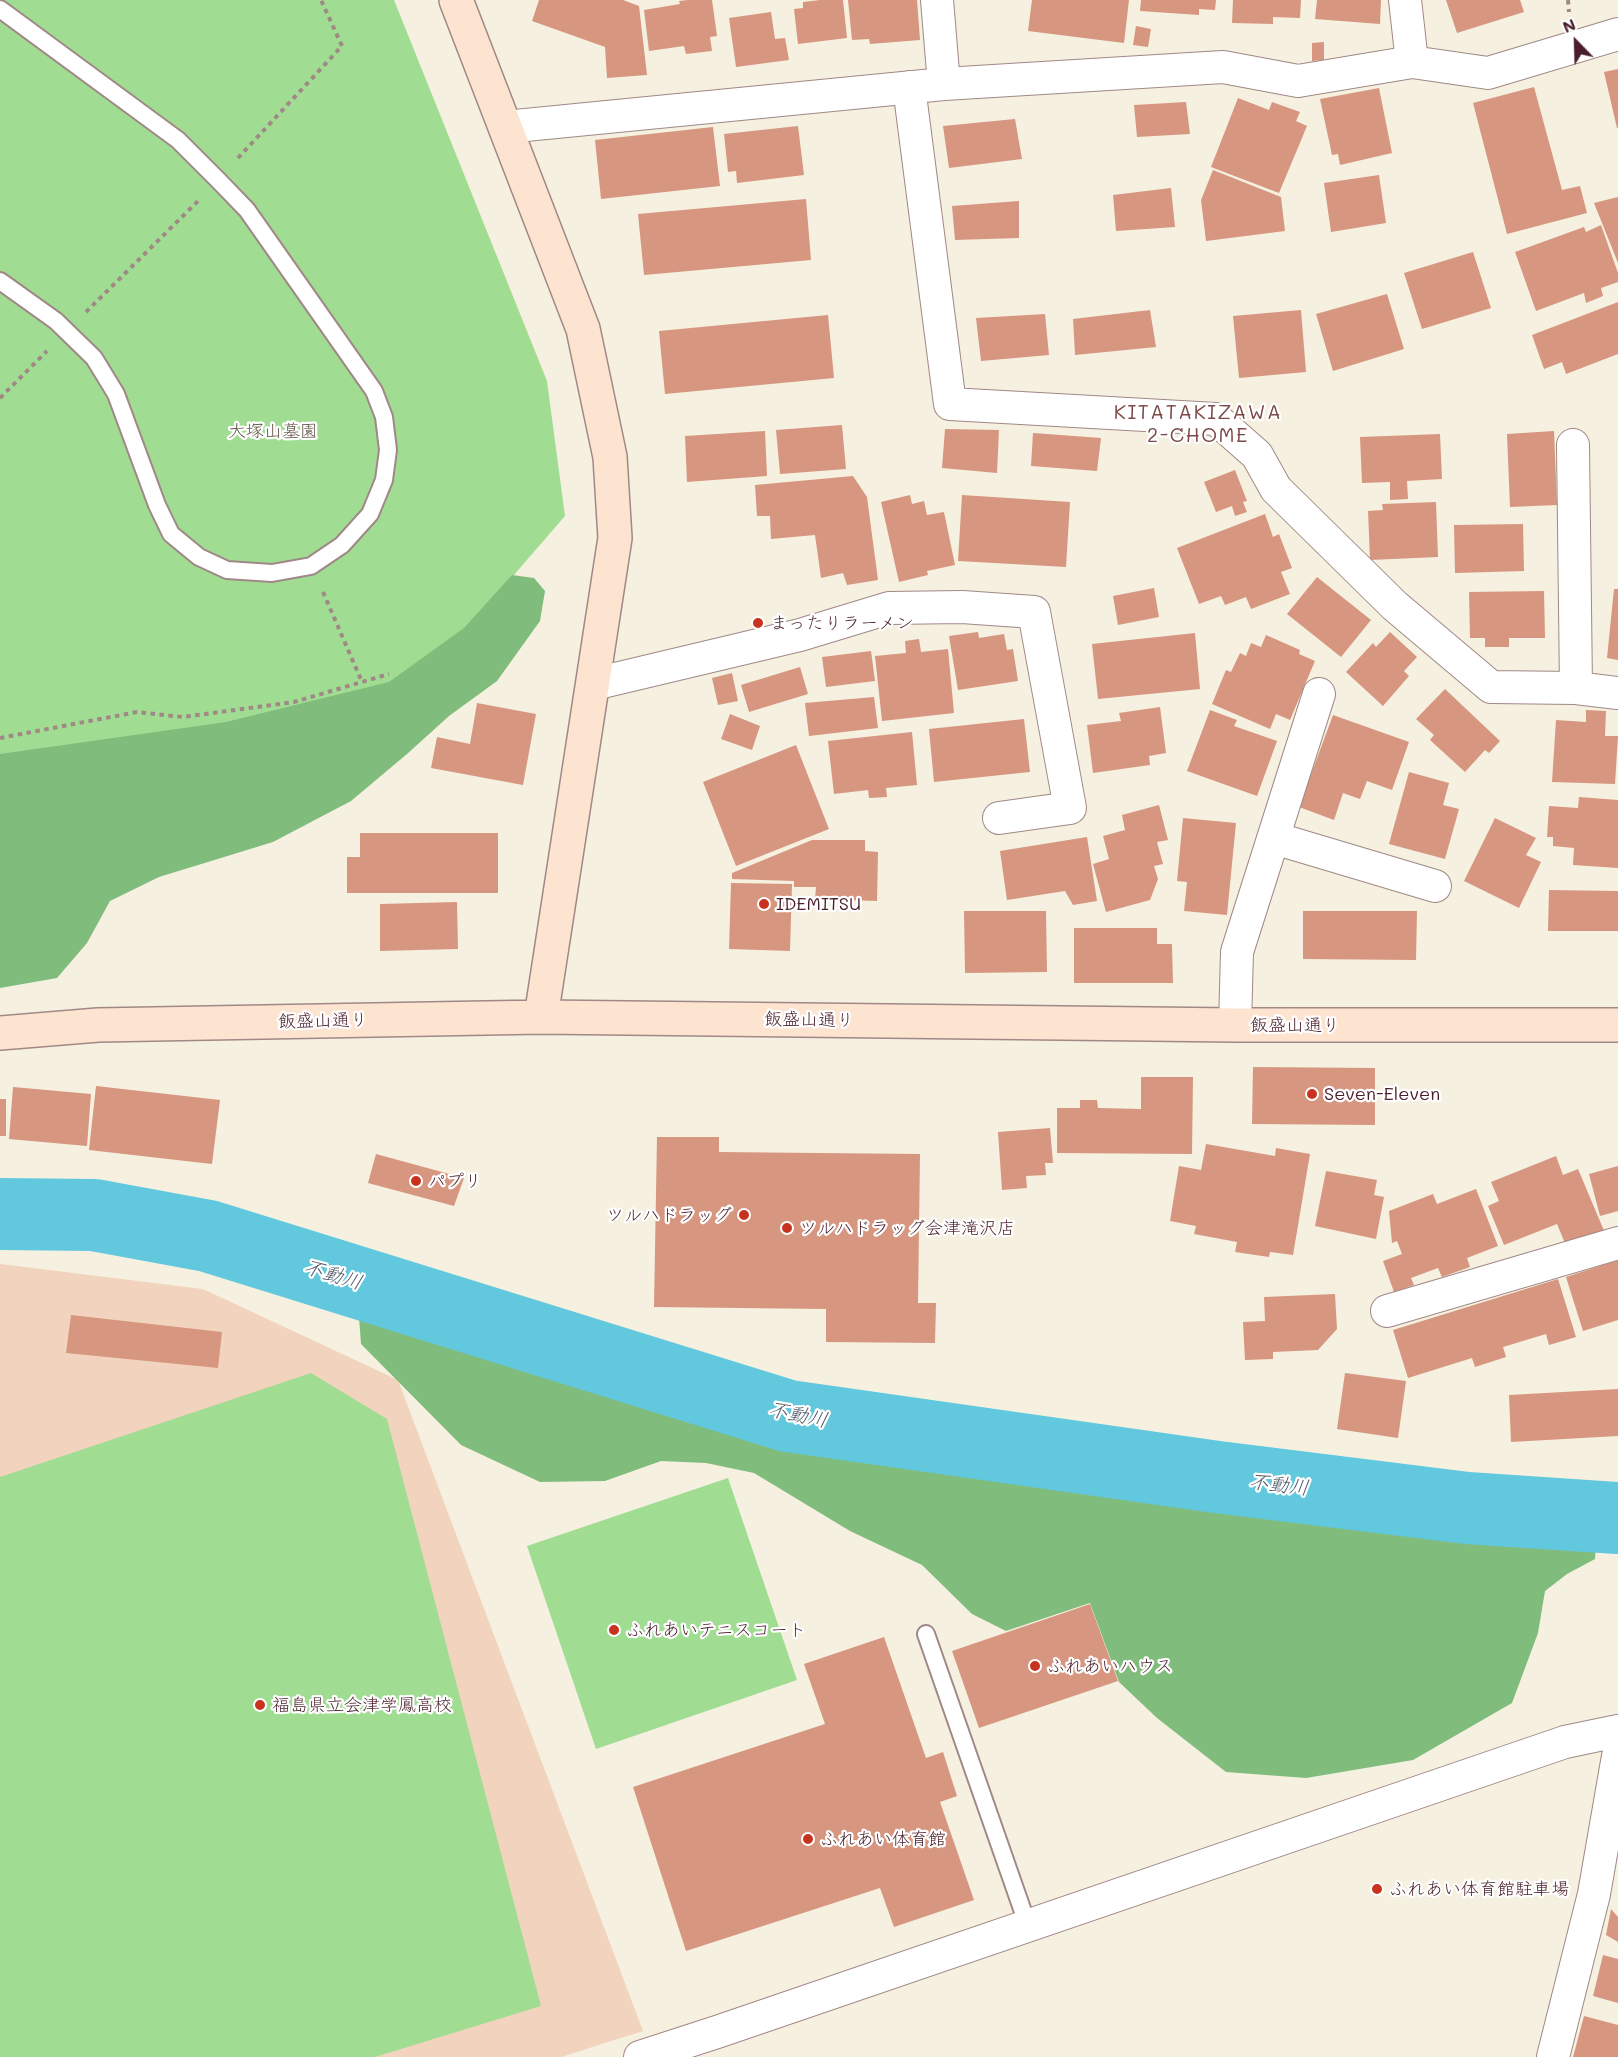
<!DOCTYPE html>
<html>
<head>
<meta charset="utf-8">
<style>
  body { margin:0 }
  #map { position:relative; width:1618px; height:2057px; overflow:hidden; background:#f5f0e0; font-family:Mali,sans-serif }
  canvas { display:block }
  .north { position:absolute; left:1546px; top:12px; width:60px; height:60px; -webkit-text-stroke:4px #fff; paint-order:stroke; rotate:337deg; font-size:16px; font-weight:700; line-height:24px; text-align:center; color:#4a1f2b }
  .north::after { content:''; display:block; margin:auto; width:21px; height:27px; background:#4a1f2b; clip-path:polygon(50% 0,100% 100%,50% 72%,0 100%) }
</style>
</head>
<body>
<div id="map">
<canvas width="1618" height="2057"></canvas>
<div class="north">N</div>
</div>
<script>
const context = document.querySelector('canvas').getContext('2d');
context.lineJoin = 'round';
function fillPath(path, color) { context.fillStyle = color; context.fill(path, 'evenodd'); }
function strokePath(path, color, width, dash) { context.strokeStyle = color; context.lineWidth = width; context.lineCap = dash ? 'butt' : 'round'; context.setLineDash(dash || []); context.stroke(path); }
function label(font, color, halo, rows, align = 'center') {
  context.font = font + ' Mali,"Klee One",sans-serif'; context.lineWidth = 4.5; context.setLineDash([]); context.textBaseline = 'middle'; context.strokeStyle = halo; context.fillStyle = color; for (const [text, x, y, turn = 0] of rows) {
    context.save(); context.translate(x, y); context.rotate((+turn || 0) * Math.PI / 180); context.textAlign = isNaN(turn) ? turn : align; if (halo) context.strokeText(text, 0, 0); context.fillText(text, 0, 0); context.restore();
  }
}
const built = new Path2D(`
  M 0,1264 L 203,1289 L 398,1380 L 643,2031 L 561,2057 L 0,2057 Z`);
const green = new Path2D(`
  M 0,0 L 394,0 L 547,381 L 565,516 L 467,629 L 390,683 L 226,724 L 0,756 Z
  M 311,1373 L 387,1419 L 541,2006 L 375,2057 L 0,2057 L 0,1477 Z
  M 728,1478 L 797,1680 L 596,1749 L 527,1546 Z`);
const forest = new Path2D(`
  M 512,575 L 534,578 L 545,591 L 540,621 L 497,681 L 449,716 L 407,754 L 351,801 L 273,842 L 159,877 L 110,901 L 87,943 L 57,978 L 0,988 L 0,754 L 226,722 L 389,682 L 464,628 Z
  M 389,1307 L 753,1419 L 991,1459 L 1134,1475 L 1297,1504 L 1485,1524 L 1582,1530 L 1596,1545 L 1595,1559 L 1567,1574 L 1545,1591 L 1538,1633 L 1512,1703 L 1413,1760 L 1306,1778 L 1226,1772 L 1157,1718 L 1119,1682 L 1090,1603 L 1006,1631 L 972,1614 L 922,1565 L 850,1531 L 754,1473 L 706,1463 L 661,1461 L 605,1481 L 540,1482 L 461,1445 L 361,1344 L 359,1317 L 367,1308 Z`);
const river = new Path2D(`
  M 0,1214 L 94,1215 L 208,1236 L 788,1416 L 1217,1477 L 1467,1508 L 1618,1518`);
const building = new Path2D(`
  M 539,0 L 623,0 L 639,6 L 647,75 L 607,78 L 605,47 L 532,21 Z
  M 688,0 L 712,0 L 717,36 L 710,37 L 712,51 L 686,54 L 684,46 L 649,51 L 644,10 L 680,4 L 679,1 Z
  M 820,0 L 843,0 L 847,38 L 798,44 L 794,9 L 803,8 L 803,2 Z
  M 848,0 L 917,0 L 920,40 L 870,44 L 869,39 L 852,40 Z
  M 1032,0 L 1129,0 L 1124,43 L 1028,31 Z
  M 1141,0 L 1216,0 L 1215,10 L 1199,9 L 1199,15 L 1140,11 Z
  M 1233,0 L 1301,0 L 1300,18 L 1273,17 L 1273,24 L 1232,23 Z
  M 1317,0 L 1381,0 L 1380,24 L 1315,19 Z
  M 1446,0 L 1520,0 L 1524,12 L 1457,33 Z
  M 771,12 L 775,39 L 785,38 L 789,60 L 736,67 L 729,18 Z
  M 1136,26 L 1151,29 L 1148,47 L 1133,45 Z
  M 1324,42 L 1324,60 L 1312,61 L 1312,43 Z
  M 1618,69 L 1618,128 L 1617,128 L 1604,72 Z
  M 1534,87 L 1562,190 L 1580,186 L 1587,213 L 1507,234 L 1473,103 Z
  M 1379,88 L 1392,153 L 1340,165 L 1338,154 L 1332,155 L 1320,99 Z
  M 1238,98 L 1269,110 L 1272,102 L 1300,112 L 1296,121 L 1307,126 L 1279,193 L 1211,167 Z
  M 1186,102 L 1190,134 L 1137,137 L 1134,105 Z
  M 1015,119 L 1022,159 L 949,168 L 943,126 Z
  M 798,126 L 804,175 L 737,183 L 736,171 L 728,172 L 724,134 Z
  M 713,127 L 720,186 L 601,199 L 595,140 Z
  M 1213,170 L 1281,197 L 1285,231 L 1206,241 L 1201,200 Z
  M 1379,175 L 1386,223 L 1331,232 L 1324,183 Z
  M 1171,188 L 1175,227 L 1116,231 L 1113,195 Z
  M 1618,197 L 1618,263 L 1594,203 Z
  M 806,199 L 811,260 L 644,275 L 638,214 Z
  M 1019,201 L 1019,238 L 955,240 L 952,206 Z
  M 1601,225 L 1618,273 L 1618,282 L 1601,288 L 1603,296 L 1586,303 L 1584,293 L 1536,311 L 1515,252 L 1584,227 L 1586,232 Z
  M 1473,252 L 1491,308 L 1422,329 L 1404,273 Z
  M 1387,294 L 1404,349 L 1333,371 L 1316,314 Z
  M 1618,302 L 1618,354 L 1566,374 L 1562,362 L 1544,369 L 1532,335 Z
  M 1150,310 L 1156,347 L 1075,355 L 1073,319 Z
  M 1301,310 L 1306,372 L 1239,378 L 1233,316 Z
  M 1045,314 L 1049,355 L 981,361 L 976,318 Z
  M 828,315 L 834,378 L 665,394 L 659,331 Z
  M 842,425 L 846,469 L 780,474 L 776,430 Z
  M 945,429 L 999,430 L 997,473 L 942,468 Z
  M 765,431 L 767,476 L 687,482 L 685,436 Z
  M 1554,431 L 1557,505 L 1510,507 L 1507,434 Z
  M 1033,433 L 1101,438 L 1097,471 L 1031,466 Z
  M 1440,434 L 1442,479 L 1407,481 L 1408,499 L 1390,500 L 1390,482 L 1362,483 L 1360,437 Z
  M 1235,470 L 1247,501 L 1243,502 L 1247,512 L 1235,516 L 1232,506 L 1216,512 L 1204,482 Z
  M 853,476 L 867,497 L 878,580 L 847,585 L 843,573 L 821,578 L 815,535 L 771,539 L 770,516 L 757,516 L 755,485 Z
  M 910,495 L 912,504 L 924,501 L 927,515 L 944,512 L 955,565 L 927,571 L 928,575 L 899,582 L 881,502 Z
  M 962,495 L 1070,502 L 1066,567 L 958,561 Z
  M 1436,502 L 1438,557 L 1370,560 L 1368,511 L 1383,510 L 1382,504 Z
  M 1265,514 L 1273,537 L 1279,534 L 1292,568 L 1281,572 L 1290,594 L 1251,609 L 1246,597 L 1225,605 L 1221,596 L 1199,604 L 1177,548 Z
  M 1523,524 L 1524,571 L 1455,573 L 1454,525 Z
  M 1317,577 L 1371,620 L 1341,657 L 1287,614 Z
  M 1154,588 L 1159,617 L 1118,625 L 1113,596 Z
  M 1614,589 L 1618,589 L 1618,660 L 1607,658 Z
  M 1544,591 L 1545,638 L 1509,638 L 1509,647 L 1485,647 L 1485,638 L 1470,638 L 1469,592 Z
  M 978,632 L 979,638 L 1004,634 L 1007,650 L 1013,649 L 1018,681 L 958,690 L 949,636 Z
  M 1390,632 L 1417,657 L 1404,671 L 1409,676 L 1383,706 L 1346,672 L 1373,643 L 1376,647 Z
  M 1195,633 L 1200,689 L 1098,699 L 1092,644 Z
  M 1266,635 L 1300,650 L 1299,654 L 1315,661 L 1290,720 L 1276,714 L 1270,729 L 1212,704 L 1226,670 L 1231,672 L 1240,653 L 1246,656 L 1251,643 L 1261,647 Z
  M 919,639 L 921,652 L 948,649 L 954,713 L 882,721 L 875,656 L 906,653 L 905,641 Z
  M 871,651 L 875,681 L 826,687 L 822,657 Z
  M 800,667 L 808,694 L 749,712 L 741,685 Z
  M 732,673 L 738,701 L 718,705 L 712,678 Z
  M 1445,689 L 1500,741 L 1489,753 L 1485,750 L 1465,772 L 1430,740 L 1434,735 L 1416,719 Z
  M 874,697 L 878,728 L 809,736 L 805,703 Z
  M 477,703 L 536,714 L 523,785 L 431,768 L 437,737 L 470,744 Z
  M 1160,707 L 1166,753 L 1149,756 L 1150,765 L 1093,773 L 1087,725 L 1121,721 L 1119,713 Z
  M 1210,710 L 1237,720 L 1234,726 L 1277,741 L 1257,796 L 1187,771 Z
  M 1586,710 L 1606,711 L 1605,736 L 1618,736 L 1615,784 L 1552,782 L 1556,720 L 1586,722 Z
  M 730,714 L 760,726 L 752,750 L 721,739 Z
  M 1333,715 L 1409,742 L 1392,790 L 1367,781 L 1360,799 L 1343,793 L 1334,820 L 1299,807 Z
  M 1024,719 L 1030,772 L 934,782 L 929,729 Z
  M 912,732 L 917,785 L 886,788 L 887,797 L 869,798 L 868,790 L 834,794 L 828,741 Z
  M 796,745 L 829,829 L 736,866 L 703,782 Z
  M 1409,772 L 1449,783 L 1443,805 L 1459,809 L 1445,859 L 1389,844 Z
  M 1579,797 L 1618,800 L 1618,868 L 1573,865 L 1574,848 L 1553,846 L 1553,837 L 1547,837 L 1549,806 L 1578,808 Z
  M 1159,805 L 1168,840 L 1157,842 L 1163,864 L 1154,866 L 1158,879 L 1150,900 L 1106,912 L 1093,864 L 1109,859 L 1103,836 L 1125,830 L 1122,815 Z
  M 1183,818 L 1236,823 L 1227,915 L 1184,911 L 1187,882 L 1177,881 Z
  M 1495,818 L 1536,838 L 1526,855 L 1541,862 L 1519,908 L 1464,881 Z
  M 360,833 L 498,833 L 498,893 L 347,893 L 347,857 L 360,857 Z
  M 1087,837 L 1097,901 L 1073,905 L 1065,891 L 1007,900 L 1000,851 Z
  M 812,840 L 865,840 L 865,851 L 878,852 L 877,901 L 815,899 L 816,887 L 794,887 L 794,881 L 732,879 L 732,873 Z
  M 731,883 L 792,884 L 790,951 L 729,949 Z
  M 1549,890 L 1618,891 L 1618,931 L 1548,931 Z
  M 457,902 L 458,949 L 380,951 L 380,904 Z
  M 964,911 L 1046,911 L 1047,972 L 965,973 Z
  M 1303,911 L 1417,911 L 1416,960 L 1303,959 Z
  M 1074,928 L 1157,928 L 1157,944 L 1172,944 L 1173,983 L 1074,983 Z
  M 1253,1067 L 1375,1068 L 1375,1125 L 1252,1124 Z
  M 1141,1077 L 1193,1077 L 1192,1154 L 1057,1153 L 1057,1108 L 1080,1108 L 1080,1100 L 1097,1100 L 1098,1108 L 1141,1109 Z
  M 96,1086 L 220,1100 L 212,1164 L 89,1150 Z
  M 13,1087 L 91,1094 L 87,1146 L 9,1139 Z
  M 0,1099 L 6,1099 L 6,1136 L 0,1136 Z
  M 1050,1128 L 1053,1163 L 1045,1163 L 1046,1175 L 1026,1176 L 1027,1188 L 1002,1190 L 998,1132 Z
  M 657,1137 L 719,1137 L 719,1152 L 920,1154 L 918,1303 L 936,1303 L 935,1343 L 826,1342 L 826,1309 L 654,1307 Z
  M 1206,1144 L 1275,1156 L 1276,1148 L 1310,1154 L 1293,1255 L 1270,1252 L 1269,1257 L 1235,1252 L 1237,1242 L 1194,1234 L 1196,1226 L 1170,1221 L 1179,1166 L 1201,1170 Z
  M 376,1154 L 464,1178 L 454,1206 L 368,1183 Z
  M 1556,1156 L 1563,1175 L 1578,1169 L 1605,1233 L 1567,1248 L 1557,1224 L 1504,1245 L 1488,1206 L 1499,1201 L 1491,1182 Z
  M 1618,1166 L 1618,1211 L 1600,1216 L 1589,1174 Z
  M 1326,1171 L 1377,1180 L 1374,1195 L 1384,1197 L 1376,1239 L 1315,1226 Z
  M 1476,1189 L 1498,1246 L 1467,1258 L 1470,1267 L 1442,1277 L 1438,1268 L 1411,1278 L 1414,1285 L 1394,1292 L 1383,1261 L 1402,1254 L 1397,1241 L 1392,1243 L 1389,1211 L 1433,1194 L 1437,1204 Z
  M 1618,1260 L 1618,1320 L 1583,1331 L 1566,1277 Z
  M 1558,1279 L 1576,1337 L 1549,1345 L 1546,1334 L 1503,1347 L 1506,1357 L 1475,1367 L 1472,1358 L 1408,1378 L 1393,1330 Z
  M 1335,1294 L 1337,1329 L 1318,1350 L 1273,1352 L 1273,1359 L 1245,1360 L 1243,1322 L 1265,1321 L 1264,1297 Z
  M 71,1315 L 222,1332 L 218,1368 L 66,1353 Z
  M 1345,1373 L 1406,1381 L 1398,1438 L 1337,1429 Z
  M 1618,1389 L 1618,1436 L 1511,1442 L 1509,1395 Z
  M 1090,1604 L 1118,1681 L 979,1728 L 952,1651 Z
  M 884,1637 L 926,1758 L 943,1752 L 957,1796 L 940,1802 L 974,1900 L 894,1927 L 880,1888 L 686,1951 L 633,1787 L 825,1724 L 804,1664 Z
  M 1611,1909 L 1618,1917 L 1618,1942 L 1606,1935 Z
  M 1603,1955 L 1618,1959 L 1618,2003 L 1593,1996 Z
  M 1584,2016 L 1618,2025 L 1618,2057 L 1573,2057 Z`);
const path = new Path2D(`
  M 1568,0 L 1569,12
  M 238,158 L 342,46 L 321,0
  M 86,312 L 198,201
  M 0,398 L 47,351
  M 323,592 L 362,682
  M 0,738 L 137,712 L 183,717 L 294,702 L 389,674`);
const lane = new Path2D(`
  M 0,9 L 178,140 L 218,180 L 247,210 L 374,391 L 384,417 L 388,450 L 384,480 L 370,514 L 342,545 L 311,566 L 272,573 L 227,570 L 199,557 L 171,534 L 157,505 L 116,394 L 94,358 L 56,321 L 0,281
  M 926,1634 L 1028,1926`);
const street = new Path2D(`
  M 937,0 L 944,84
  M 1405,0 L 1412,62
  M 909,87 L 950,404 L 1216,419 L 1257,455 L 1276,489 L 1395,606 L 1491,687 L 1576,688 L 1618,693
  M 505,127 L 944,84 L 1223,67 L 1298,81 L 1412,62 L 1488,73 L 1618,34
  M 1573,445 L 1576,688
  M 594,684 L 800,635 L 889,608 L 962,607 L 1034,612 L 1070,808 L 999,818
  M 1274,838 L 1435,886
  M 1235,1025 L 1237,952 L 1319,694
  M 1387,1311 L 1618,1243
  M 640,2057 L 717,2032 L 1565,1742 L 1618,1731
  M 1553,2057 L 1594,1894 L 1618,1756`);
const secondary = new Path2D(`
  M 456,0 L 583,329 L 610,457 L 615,538 L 541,1017
  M 0,1033 L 98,1025 L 541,1017 L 1235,1025 L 1618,1025`);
const markers = [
  [758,623,6,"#c8321e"],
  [764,904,6,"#c8321e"],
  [1312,1094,6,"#c8321e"],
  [416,1181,6,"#c8321e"],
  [744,1215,6,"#c8321e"],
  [787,1228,6,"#c8321e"],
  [614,1630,6,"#c8321e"],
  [1035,1666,6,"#c8321e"],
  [260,1705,6,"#c8321e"],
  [808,1839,6,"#c8321e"],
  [1377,1889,6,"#c8321e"]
];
const parkNames = [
  ["大塚山墓園",273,431]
];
const poiNames = [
  ["まったりラーメン",770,623],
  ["IDEMITSU",776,904],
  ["Seven-Eleven",1324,1094],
  ["パプリ",428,1181],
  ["ツルハドラッグ",732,1215,"right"],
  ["ツルハドラッグ会津滝沢店",799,1228],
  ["ふれあいテニスコート",626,1630],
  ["ふれあいハウス",1047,1666],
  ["福島県立会津学鳳高校",272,1705],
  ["ふれあい体育館",820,1839],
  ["ふれあい体育館駐車場",1389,1889]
];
const streetNames = [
  ["飯盛山通り",809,1020,1],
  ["飯盛山通り",323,1021,-1],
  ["飯盛山通り",1295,1025]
];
const neighbourhoodNames = [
  ["KITATAKIZAWA",1198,413],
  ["2-CHOME",1198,436]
];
const waterNames = [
  ["不動川",333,1275,17],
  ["不動川",798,1415,12],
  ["不動川",1279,1485,7]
];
fillPath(built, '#f2d4be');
fillPath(green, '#a0dd92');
fillPath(forest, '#80bc7c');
strokePath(river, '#61c8de', 72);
fillPath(building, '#d7967f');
strokePath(lane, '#a08886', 20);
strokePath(street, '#a08886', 34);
strokePath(secondary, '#a08886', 36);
strokePath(path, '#a08886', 4, [4.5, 4.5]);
strokePath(lane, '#fff', 16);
strokePath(street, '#fff', 32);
strokePath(secondary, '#fde4d0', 33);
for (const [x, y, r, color] of markers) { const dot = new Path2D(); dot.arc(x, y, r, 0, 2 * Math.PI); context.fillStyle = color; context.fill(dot); strokePath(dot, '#fff', 2); }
label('18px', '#64584a', '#fff', parkNames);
label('18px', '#4a1f2b', '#fff', poiNames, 'left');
label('18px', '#4a1f2b', '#fff', streetNames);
context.letterSpacing = '1.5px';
label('20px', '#7b4948', '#fff', neighbourhoodNames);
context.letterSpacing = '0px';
label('italic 20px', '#525a6a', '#fff', waterNames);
</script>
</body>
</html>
